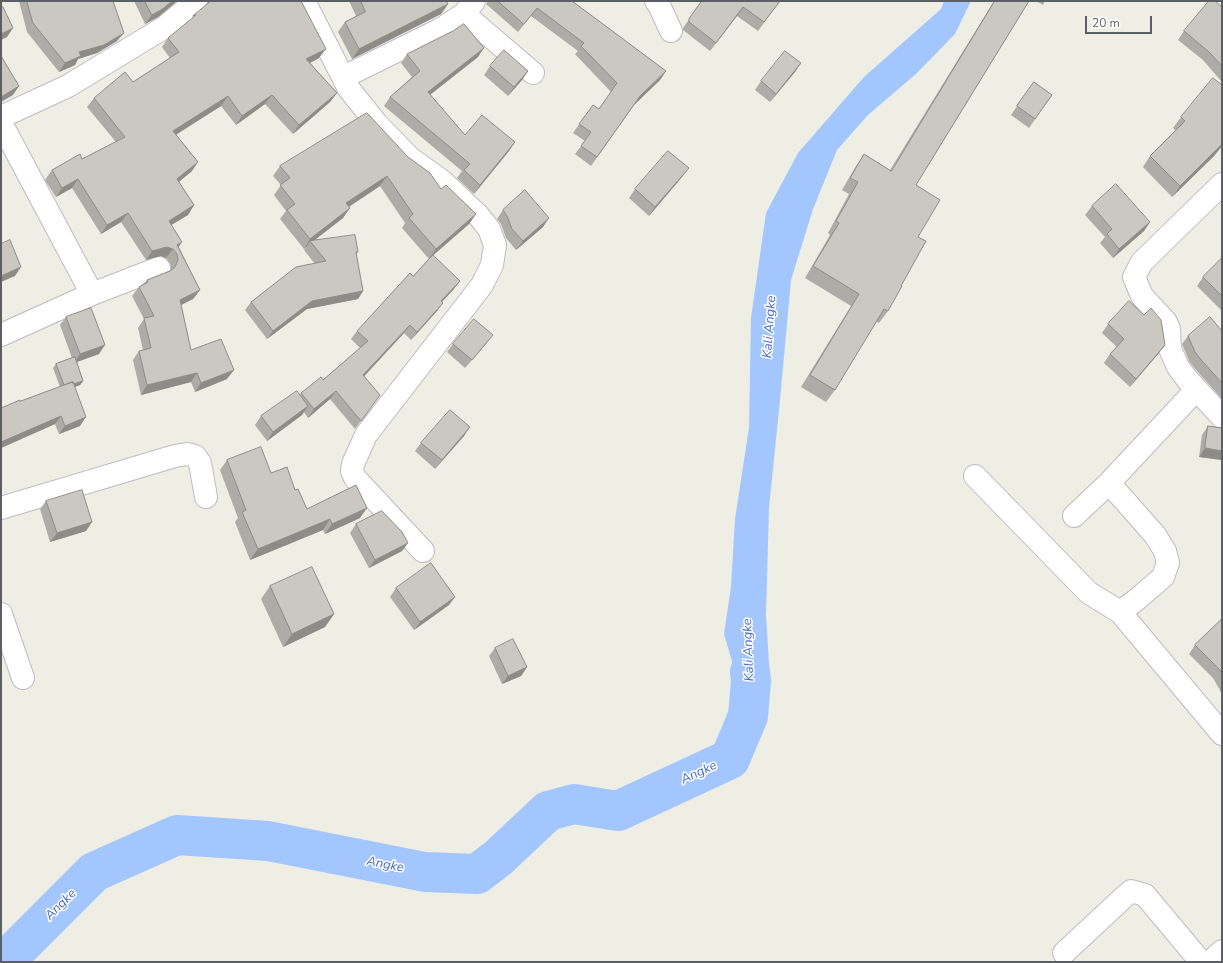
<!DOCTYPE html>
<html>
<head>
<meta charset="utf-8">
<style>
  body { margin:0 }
  #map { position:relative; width:1223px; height:963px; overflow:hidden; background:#eeeee4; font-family:"Nunito Sans",sans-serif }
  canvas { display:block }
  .frame { position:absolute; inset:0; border:2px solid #5c5e65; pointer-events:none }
  .scale { position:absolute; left:1085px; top:16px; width:67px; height:18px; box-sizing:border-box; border:2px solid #5c5e65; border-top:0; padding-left:5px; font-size:12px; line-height:14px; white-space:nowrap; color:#5c5e65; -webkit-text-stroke:3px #fff; paint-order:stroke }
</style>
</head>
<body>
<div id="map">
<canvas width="1223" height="963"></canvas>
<div class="frame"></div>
<div class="scale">20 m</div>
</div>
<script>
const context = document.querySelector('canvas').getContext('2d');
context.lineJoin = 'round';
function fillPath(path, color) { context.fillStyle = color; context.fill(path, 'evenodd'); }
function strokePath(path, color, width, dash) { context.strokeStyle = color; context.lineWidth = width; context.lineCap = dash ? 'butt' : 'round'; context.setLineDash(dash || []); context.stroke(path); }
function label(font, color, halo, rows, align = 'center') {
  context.font = font + ' "Nunito Sans",sans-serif'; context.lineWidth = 3; context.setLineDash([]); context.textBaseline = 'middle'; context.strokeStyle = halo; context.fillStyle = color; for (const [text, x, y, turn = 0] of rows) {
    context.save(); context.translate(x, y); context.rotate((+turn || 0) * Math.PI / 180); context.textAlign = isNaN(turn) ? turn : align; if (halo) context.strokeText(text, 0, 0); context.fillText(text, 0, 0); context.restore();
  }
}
const water = new Path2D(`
  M 944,1 L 971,1 L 955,34 L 917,73 L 868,115 L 837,150 L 813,209 L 791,280 L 780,400 L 769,507 L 766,615 L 770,680 L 763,728 L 732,723 L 738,682 L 724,634 L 731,587 L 735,519 L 749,428 L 751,318 L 766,213 L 798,153 L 864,77 L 941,9 Z`);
const river = new Path2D(`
  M 4,962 L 94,872 L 177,835 L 268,841 L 425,872 L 477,874 L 498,858 L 548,811 L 574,804 L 618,811 L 730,759 L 748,716 L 751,681 L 750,672`);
const minor = new Path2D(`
  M 304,1 L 349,89 L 377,124 L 410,158 L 442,181 L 478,215 L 489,229 L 495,245 L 492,265 L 482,285 L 366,435 L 353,464 L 352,471 L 355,478 L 423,551
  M 656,1 L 659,5 L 671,31
  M 464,14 L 533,73
  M 344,77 L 441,29 L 464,14 L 474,1
  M 1,117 L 68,86 L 165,27 L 196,1
  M 1,123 L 92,294
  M 1222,184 L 1142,262 L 1134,277 L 1142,296 L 1166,322 L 1169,329 L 1170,349 L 1178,367 L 1187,379 L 1222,417
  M 1,335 L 92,294 L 159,268
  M 975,476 L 1089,593 L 1120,612 L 1135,601 L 1163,577 L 1168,563 L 1165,551 L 1155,535 L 1109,483
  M 1,508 L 175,456 L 187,454 L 195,456 L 200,463 L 206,497
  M 1074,516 L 1109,483 L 1196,390
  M 1120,612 L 1222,734
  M 1,614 L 23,678
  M 1064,953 L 1123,898 L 1131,891 L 1145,895 L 1201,962
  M 1210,962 L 1222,951`);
const wall = new Path2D(`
  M 19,1 L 113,1 L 117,41 L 97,53 L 78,59 L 75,65 L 59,72 L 27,32 Z
  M 134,1 L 177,1 L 158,17 L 145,24 Z
  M 208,1 L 301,1 L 319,58 L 310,63 L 337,93 L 330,102 L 293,134 L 265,104 L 236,125 L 221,106 L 176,135 L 192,171 L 179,182 L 194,205 L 188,215 L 171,225 L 179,247 L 200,290 L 193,299 L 181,305 L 191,350 L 227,379 L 195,392 L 191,382 L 141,395 L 133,360 L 139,351 L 143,350 L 138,328 L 144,319 L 132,296 L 139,287 L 143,284 L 147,280 L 171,270 L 170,263 L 166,258 L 161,256 L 146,260 L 121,222 L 101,234 L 72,188 L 56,197 L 45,180 L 52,170 L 82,159 L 116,142 L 87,107 L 94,98 L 133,82 L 170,58 L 162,47 L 168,38 L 190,21 L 208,4 Z
  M 349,1 L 446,1 L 448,4 L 441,14 L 352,59 L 338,32 L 345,22 L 356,16 Z
  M 488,1 L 572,1 L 666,71 L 660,80 L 634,105 L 591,166 L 575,154 L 585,141 L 573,133 L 593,105 L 599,109 L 611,92 L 575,54 L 578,51 L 531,16 L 518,32 L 486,4 Z
  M 702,1 L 780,1 L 758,31 L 737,16 L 710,51 L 683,30 L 683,28 Z
  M 994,1 L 1029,1 L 916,185 L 918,237 L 888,311 L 879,323 L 876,321 L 835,390 L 826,402 L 801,387 L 851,306 L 805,278 L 830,235 L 828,233 L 849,194 L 842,190 L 856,166 L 864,154 L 890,170 Z
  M 1036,1 L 1045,1 L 1043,5 Z
  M 1222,7 L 1222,82 L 1203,60 L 1178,40 L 1184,31 Z
  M 407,54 L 478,57 L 430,95 L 465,135 L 515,142 L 509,151 L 474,194 L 457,178 L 462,171 L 384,106 L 390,97 L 412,77 L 401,63 Z
  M 801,63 L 795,72 L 770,102 L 755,90 L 761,81 Z
  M 490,66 L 528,71 L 522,80 L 508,96 L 484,75 Z
  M 1034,82 L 1052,95 L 1029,128 L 1011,115 Z
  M 1222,85 L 1222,146 L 1214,156 L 1172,197 L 1143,167 L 1150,156 L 1176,131 L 1173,128 L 1181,117 Z
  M 408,157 L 441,189 L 476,214 L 469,224 L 433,255 L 454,289 L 442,302 L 437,311 L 411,340 L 404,333 L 364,376 L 380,395 L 355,429 L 330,399 L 308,418 L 304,412 L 302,415 L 267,441 L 255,425 L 261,416 L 300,395 L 301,393 L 323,380 L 360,348 L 351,339 L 357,331 L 413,276 L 429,259 L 402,228 L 405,223 L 380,186 L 349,207 L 343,218 L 313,241 L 358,252 L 356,255 L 363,291 L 358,299 L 307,309 L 267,339 L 245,310 L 251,302 L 315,264 L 304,250 L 307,246 L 304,249 L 280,219 L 286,211 L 274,195 L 281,185 L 273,176 L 280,166 Z
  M 682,177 L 649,216 L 629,198 L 635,189 Z
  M 1092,206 L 1150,222 L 1144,231 L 1113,258 L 1100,243 L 1105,237 L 1085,215 Z
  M 503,210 L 543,227 L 516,250 L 506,238 L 501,224 L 497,219 Z
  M 1222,258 L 1222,311 L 1197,286 L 1203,277 Z
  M 66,317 L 99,354 L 77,362 L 83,381 L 80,385 L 75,387 L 80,426 L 59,434 L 55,424 L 1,448 L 1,408 L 60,387 L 53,368 L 56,364 L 72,358 L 60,325 Z
  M 1108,324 L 1165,345 L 1158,354 L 1130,387 L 1104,363 L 1110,354 L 1117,347 L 1102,333 Z
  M 1222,331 L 1222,399 L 1197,371 L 1189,361 L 1182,344 L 1188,336 Z
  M 487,343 L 465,368 L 447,352 L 453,344 Z
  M 1208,426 L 1222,428 L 1222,460 L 1199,457 L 1202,435 Z
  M 464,436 L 435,469 L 415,451 L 421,443 Z
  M 227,460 L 271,473 L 295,490 L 307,509 L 360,518 L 325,534 L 323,530 L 250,560 L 235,522 L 238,518 L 220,470 Z
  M 46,501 L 86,531 L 50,542 L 40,509 Z
  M 356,524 L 402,551 L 369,568 L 350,533 Z
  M 270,586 L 334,614 L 325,627 L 283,647 L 261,599 Z
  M 396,588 L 449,605 L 414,630 L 390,597 Z
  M 1222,619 L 1222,694 L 1213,678 L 1189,654 L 1195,645 Z
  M 495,648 L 527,667 L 521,676 L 502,684 L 489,656 Z`);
const shadedWall = new Path2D(`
  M 172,1 L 177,1 L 158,17 L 145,24 L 152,15 Z
  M 448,4 L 441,14 L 352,59 L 359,49 Z
  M 743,7 L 737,16 L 710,51 Z
  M 13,28 L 7,37 L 1,40 L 1,34 Z
  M 124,33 L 117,41 L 97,53 L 78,59 L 75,65 L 59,72 L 65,63 L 79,52 Z
  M 484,48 L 478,57 L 422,101 L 428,92 Z
  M 326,49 L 319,58 L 300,68 L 306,59 Z
  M 801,63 L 795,72 L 770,102 L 776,94 Z
  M 528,71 L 522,80 L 508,96 L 514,87 Z
  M 666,71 L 660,80 L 634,105 L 591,166 L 640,96 Z
  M 19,86 L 13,95 L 1,102 L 1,97 Z
  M 337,93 L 330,102 L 293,134 L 299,125 Z
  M 272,95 L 265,104 L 236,125 L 242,116 Z
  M 228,96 L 221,106 L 167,140 L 173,131 Z
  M 515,142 L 509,151 L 474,194 L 480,185 Z
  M 1222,144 L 1222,146 L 1214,156 L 1172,197 L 1180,186 Z
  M 198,162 L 192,171 L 171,188 L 177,179 Z
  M 689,168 L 682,177 L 649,216 L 655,207 Z
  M 387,176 L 380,186 L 339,213 L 346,203 Z
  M 78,179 L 72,188 L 56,197 L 62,188 Z
  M 194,205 L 188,215 L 163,230 L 169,221 Z
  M 350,208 L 343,218 L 311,243 L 310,241 L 307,246 L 304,249 L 310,239 Z
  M 128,213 L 121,222 L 101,234 L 107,225 Z
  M 476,214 L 469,224 L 429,259 L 436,249 Z
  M 549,218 L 543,227 L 516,250 L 523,241 Z
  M 1150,222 L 1144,231 L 1113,258 L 1119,249 Z
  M 182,242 L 176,251 L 177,245 Z
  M 167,247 L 173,249 L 166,258 L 161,256 L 146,260 L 152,251 Z
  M 21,267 L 15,276 L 1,282 L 1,276 Z
  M 460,281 L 454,289 L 435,309 L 441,301 Z
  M 200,290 L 193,299 L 173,309 L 180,300 Z
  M 363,291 L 358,299 L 307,309 L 267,339 L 273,331 L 312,301 Z
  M 443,303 L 437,311 L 411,340 L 417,332 Z
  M 410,325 L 404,333 L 358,383 L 363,375 Z
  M 105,345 L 99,354 L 74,363 L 80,354 Z
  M 1165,345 L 1158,354 L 1130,387 L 1136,379 Z
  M 234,370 L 227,379 L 195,392 L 201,383 Z
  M 197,373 L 191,382 L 141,395 L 147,385 Z
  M 83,381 L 80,385 L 61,392 L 65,388 Z
  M 336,391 L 330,399 L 308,418 L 314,409 Z
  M 308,406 L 302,415 L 267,441 L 273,432 Z
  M 61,416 L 55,424 L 1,448 L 1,442 Z
  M 86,417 L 80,426 L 59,434 L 65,426 Z
  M 470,427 L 464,436 L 435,469 L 442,460 Z
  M 1205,448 L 1222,451 L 1222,460 L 1199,457 Z
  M 367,508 L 360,518 L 325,534 L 332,524 Z
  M 330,519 L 323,530 L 250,560 L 258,549 Z
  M 92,522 L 86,531 L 50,542 L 57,533 Z
  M 408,543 L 402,551 L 369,568 L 375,560 Z
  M 455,597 L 449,605 L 414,630 L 420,622 Z
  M 334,614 L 325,627 L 283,647 L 292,634 Z
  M 527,667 L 521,676 L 502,684 L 508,676 Z`);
const building = new Path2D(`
  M 27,1 L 113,1 L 124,33 L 104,45 L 79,52 L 81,56 L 65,63 L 33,23 Z
  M 145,1 L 172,1 L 164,8 L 152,15 Z
  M 211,1 L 301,1 L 326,49 L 306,59 L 337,93 L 299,125 L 272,95 L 242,116 L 228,96 L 173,131 L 198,162 L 177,179 L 194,205 L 169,221 L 182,242 L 177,245 L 200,290 L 180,300 L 191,350 L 221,339 L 234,370 L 201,383 L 197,373 L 147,385 L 139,351 L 151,348 L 144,318 L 154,316 L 139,287 L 148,282 L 147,280 L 170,271 L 175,267 L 178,260 L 177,254 L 173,249 L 167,247 L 152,251 L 128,213 L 107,225 L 78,179 L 62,188 L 52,170 L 80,154 L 82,159 L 125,137 L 94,98 L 125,72 L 133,82 L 179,52 L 168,38 L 196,15 L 193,16 Z
  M 361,1 L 446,1 L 448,4 L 359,49 L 345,22 L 365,12 Z
  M 498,1 L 572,1 L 666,71 L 640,96 L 597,157 L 581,146 L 591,132 L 579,124 L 593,105 L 599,109 L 617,83 L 581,46 L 584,43 L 537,8 L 524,24 Z
  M 702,1 L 780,1 L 764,22 L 743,7 L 716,43 L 689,22 L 689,19 Z
  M 995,1 L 1029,1 L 916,185 L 940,200 L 918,237 L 926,241 L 901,286 L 902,286 L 888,311 L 884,309 L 835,390 L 810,375 L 859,294 L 813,266 L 839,223 L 836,221 L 858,182 L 850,178 L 864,154 L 891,171 Z
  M 1209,1 L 1215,1 L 1222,7 L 1222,66 L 1209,52 L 1184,31 Z
  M 3,7 L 13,28 L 1,34 L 1,8 Z
  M 464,24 L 484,48 L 428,92 L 465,135 L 482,115 L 515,142 L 480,185 L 464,170 L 470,164 L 390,97 L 420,71 L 407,54 L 453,31 Z
  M 504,50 L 528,71 L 514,87 L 490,66 Z
  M 785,51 L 801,63 L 776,94 L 761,81 Z
  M 1,56 L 19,86 L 1,97 Z
  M 1213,78 L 1222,85 L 1222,144 L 1180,186 L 1150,156 L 1185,121 L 1181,117 Z
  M 1034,82 L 1052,95 L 1035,119 L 1017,106 Z
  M 367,113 L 408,157 L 430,173 L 441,189 L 446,185 L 476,214 L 436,249 L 409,218 L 413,214 L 387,176 L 346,203 L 350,208 L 310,239 L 287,210 L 295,204 L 280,185 L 290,178 L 280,166 Z
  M 668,151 L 689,168 L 655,207 L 635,189 Z
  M 1116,184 L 1150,222 L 1119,249 L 1107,234 L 1112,229 L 1092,206 Z
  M 525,190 L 549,218 L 523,241 L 512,229 L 507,216 L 503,210 Z
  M 355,235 L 358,252 L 356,252 L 363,291 L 312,301 L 273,331 L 251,302 L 296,267 L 326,261 L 310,241 Z
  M 10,240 L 21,267 L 1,276 L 1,244 Z
  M 433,255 L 460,281 L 441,301 L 443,303 L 417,332 L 410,325 L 363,375 L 380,395 L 361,421 L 336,391 L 314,409 L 301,393 L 321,377 L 323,380 L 368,341 L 357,331 L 410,273 L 413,276 Z
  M 1222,258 L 1222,296 L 1203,277 Z
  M 1129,301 L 1144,315 L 1151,308 L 1161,320 L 1165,345 L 1136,379 L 1110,354 L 1124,339 L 1108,324 Z
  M 91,308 L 105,345 L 80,354 L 66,317 Z
  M 1210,317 L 1222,331 L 1222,383 L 1203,362 L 1195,352 L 1188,336 Z
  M 474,319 L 493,335 L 472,360 L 453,344 Z
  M 75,357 L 83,381 L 73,384 L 73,382 L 64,385 L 56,364 Z
  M 73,382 L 86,417 L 65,426 L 61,416 L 1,442 L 1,408 L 20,400 L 20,401 Z
  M 297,391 L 308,406 L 273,432 L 261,416 Z
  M 450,410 L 470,427 L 442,460 L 421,443 Z
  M 1208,426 L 1222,428 L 1222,451 L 1205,448 Z
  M 261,447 L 271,473 L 287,467 L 295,490 L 298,489 L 307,509 L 356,485 L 367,508 L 332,524 L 330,519 L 258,549 L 242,512 L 246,510 L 227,460 Z
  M 82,490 L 92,522 L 57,533 L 46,501 Z
  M 382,511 L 402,532 L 408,543 L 375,560 L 356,524 Z
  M 431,563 L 455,597 L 420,622 L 396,588 Z
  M 312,567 L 334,614 L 292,634 L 270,586 Z
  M 1222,619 L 1222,674 L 1219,669 L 1195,645 Z
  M 513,639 L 527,667 L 508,676 L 495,648 Z`);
const waterNames = [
  ["Kali Angke",770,327,-86],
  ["Kali Angke",749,650,-92],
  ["Angke",699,773,-25],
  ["Angke",385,865,11],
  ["Angke",61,905,-45]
];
fillPath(water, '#a3c6ff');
strokePath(river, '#a3c6ff', 40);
strokePath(minor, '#bbbcc3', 24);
strokePath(minor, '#fff', 22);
fillPath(wall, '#aeaca6');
fillPath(shadedWall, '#8d8c87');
fillPath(building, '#cac8c1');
strokePath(building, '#8d8c87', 1);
label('italic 13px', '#456bc4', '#fff', waterNames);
</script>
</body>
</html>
